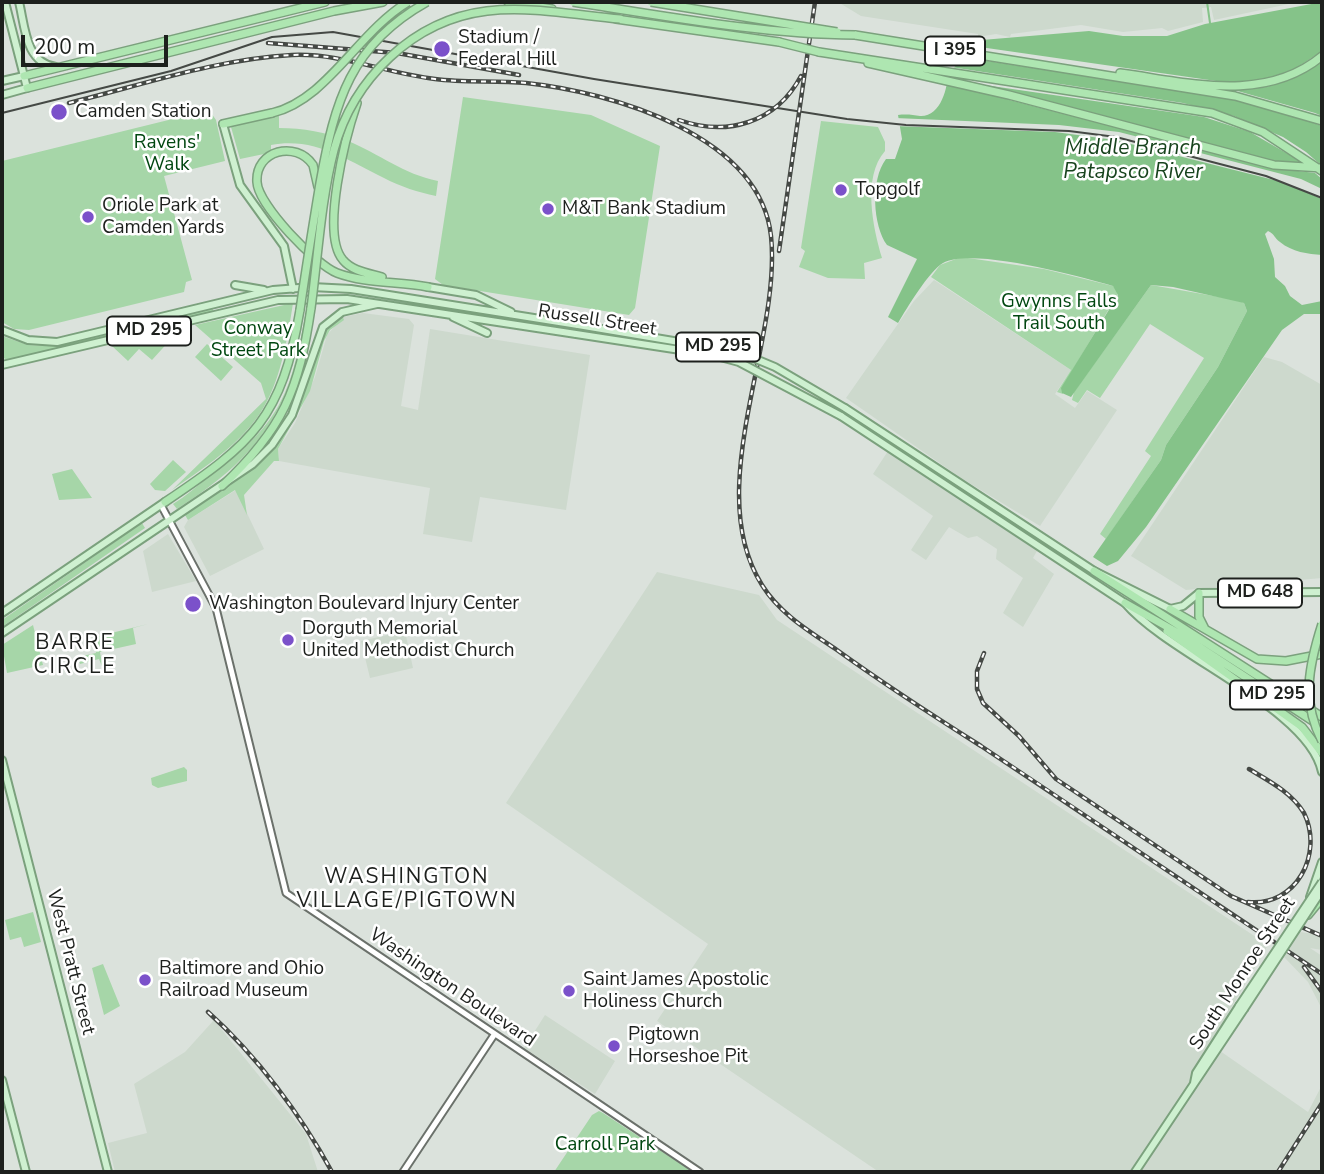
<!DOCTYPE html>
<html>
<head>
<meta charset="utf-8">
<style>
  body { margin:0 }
  #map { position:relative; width:1324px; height:1174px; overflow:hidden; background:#dbe2dc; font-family:"Nunito Sans",sans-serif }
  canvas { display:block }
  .frame { position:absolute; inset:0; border:4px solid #1d201d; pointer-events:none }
  .scale { position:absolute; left:21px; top:35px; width:147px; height:32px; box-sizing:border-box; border:4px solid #1d201d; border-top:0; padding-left:9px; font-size:21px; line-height:24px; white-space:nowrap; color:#1d201d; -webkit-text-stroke:5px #fff; paint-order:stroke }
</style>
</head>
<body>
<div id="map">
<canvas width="1324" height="1174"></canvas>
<div class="frame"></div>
<div class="scale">200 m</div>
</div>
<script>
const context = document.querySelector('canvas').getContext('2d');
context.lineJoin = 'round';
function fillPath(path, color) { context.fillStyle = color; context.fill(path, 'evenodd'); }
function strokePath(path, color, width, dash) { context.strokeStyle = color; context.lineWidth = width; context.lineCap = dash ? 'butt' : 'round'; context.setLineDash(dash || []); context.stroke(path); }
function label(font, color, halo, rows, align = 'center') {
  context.font = font + ' "Nunito Sans",sans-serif'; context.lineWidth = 5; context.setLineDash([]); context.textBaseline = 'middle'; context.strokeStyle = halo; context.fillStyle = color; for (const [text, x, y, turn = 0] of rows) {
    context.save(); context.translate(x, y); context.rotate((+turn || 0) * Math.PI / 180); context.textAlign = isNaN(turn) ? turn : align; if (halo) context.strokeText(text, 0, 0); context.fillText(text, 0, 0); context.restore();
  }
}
const built = new Path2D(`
  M 838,2 L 1298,2 L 1214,20 L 1211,7 L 1202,8 L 1203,22 L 1168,31 L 1162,28 L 1123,32 L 1081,25 L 1011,34 L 1010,37 L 996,34 L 978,37 L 978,34 L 861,16 Z
  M 934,280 L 1071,370 L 1055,394 L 1075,408 L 1087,391 L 1117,410 L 1040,526 L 961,478 L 846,398 L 914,301 Z
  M 363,313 L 409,319 L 414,325 L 401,406 L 418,410 L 430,329 L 590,355 L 566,510 L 480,497 L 472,542 L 423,534 L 430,488 L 279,461 L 278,449 L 295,423 L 315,377 L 327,335 L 343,317 Z
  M 1264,357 L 1282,362 L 1322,385 L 1320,467 L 1322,474 L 1322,578 L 1186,590 L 1131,556 Z
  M 888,451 L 1037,551 L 1033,558 L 1054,574 L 1023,627 L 1003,613 L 1023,578 L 996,559 L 997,549 L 977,536 L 968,538 L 949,527 L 926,560 L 911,550 L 933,516 L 873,474 Z
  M 236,490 L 264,549 L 210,576 L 184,527 L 188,520 Z
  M 168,534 L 196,581 L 152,592 L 143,551 Z
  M 657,572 L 759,595 L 777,620 L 1268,945 L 1210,1044 L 1308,1112 L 1322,1085 L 1322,1172 L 879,1172 L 657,1021 L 708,944 L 506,803 Z
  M 405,631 L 413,668 L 370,678 L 361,641 Z
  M 1300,932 L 1322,935 L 1322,950 L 1310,948 L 1322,956 L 1322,1009 L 1308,982 L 1284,957 Z
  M 545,1015 L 615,1061 L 595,1094 L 524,1048 Z
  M 214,1020 L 306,1134 L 318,1172 L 115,1172 L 108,1143 L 147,1133 L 134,1084 L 185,1052 Z`);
const green = new Path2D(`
  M 463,97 L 591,115 L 660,146 L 635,308 L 629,315 L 443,285 L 435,279 Z
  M 209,110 L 216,120 L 225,161 L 164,176 L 192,280 L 186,282 L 184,292 L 29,330 L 14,329 L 2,322 L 2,161 Z
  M 279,115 L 279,128 C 303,128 326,132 348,141 C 380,154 403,174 438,181 L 436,196 C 418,192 401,187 384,178 C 347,160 315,137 271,145 L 271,150 L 264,154 L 240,159 L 231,127 Z
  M 821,121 L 878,127 L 885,142 L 885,151 C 862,177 873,228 882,258 L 864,263 L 865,279 L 828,278 L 799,267 L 805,251 L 801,248 Z
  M 961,257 L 1044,269 L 1113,286 L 1119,292 L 1062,388 L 1063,394 L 1057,392 L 1071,370 L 931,277 L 940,265 Z
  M 1151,285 L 1237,300 L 1244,303 L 1247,311 L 1218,367 L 1166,445 L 1161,460 L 1106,539 L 1100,534 L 1151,456 L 1145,451 L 1204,358 L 1150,324 L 1100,398 L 1087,390 L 1078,403 L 1072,400 L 1074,392 Z
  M 293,303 C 277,409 260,431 172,490 L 266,399 L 261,383 L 195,325 Z
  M 213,309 L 213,312 L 7,360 L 2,357 L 2,336 L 28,345 L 53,346 Z
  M 306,310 C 308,323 302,348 297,362 C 275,434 239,469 177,509 L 173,504 C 186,496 197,486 208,477 C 279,425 291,397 306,310 Z
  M 342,315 L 344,320 L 330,330 L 324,341 L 310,391 L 278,449 L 279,461 L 274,461 L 244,495 L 247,515 L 235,490 L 188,520 L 185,515 L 249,472 L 274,447 L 302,399 L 323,334 Z
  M 181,328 L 152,360 L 139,349 L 128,361 L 112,346 Z
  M 207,344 L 233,367 L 221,381 L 195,357 Z
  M 173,460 L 186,472 L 165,491 L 155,490 L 150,484 Z
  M 72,469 L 92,498 L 59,500 L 52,474 Z
  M 142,523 L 145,528 L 2,627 L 2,620 Z
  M 148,624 L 133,628 L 136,644 L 100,652 L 103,669 L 99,659 L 80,664 L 78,657 L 96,653 L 92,634 L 97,633 L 99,636 Z
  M 33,625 L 43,665 L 7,673 L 2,645 Z
  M 184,767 L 187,770 L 187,781 L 158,788 L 152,785 L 151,778 Z
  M 33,912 L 41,942 L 24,947 L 21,937 L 10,940 L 5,920 Z
  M 103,964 L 120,1006 L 104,1015 L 92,968 Z
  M 599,1111 L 603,1113 L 693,1172 L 554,1172 L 592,1115 Z`);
const water = new Path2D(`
  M 1322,2 L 1322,255 C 1308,254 1292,252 1280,242 C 1274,238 1275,234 1268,231 L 1265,234 L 1274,259 L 1275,277 L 1285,286 L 1290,296 L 1302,305 L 1322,301 L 1322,314 L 1304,314 L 1282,330 L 1146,527 L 1118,561 L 1107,566 L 1093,557 L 1161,460 L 1166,445 L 1218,367 L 1247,311 L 1244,303 L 1173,287 L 1151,285 L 1071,397 L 1062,393 L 1061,388 L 1118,295 L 1113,286 C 1078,276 973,247 943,263 C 929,271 907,308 898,323 L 888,317 L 917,259 L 887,245 C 873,226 870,180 886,159 L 895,159 L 902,139 L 898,115 C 907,114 913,115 920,116 C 941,117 948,87 948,72 L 967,57 L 970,41 L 1089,31 L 1123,36 L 1167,36 L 1205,24 Z`);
const pier = new Path2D(`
  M 966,45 L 1237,84 L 1263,81 L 1289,73 L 1322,51 L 1322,59 L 1293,78 L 1266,87 L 1234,90 L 1315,113 L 1322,116 L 1322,126 L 1272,109 L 1231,99 L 962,57 Z
  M 951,67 L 1183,103 L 1234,116 L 1283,137 L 1306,152 L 1322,166 L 1322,179 L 1315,173 L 1273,168 L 944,83 L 945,71 ZM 978,84 L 1204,117 L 1250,132 L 1307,165 L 1275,163 Z
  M 895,118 L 1059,125 L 1119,132 L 1301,179 L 1322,189 L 1322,199 L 1282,182 L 1115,140 L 1055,132 L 894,126 Z`);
const stream = new Path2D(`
  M 1207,2 L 1210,23`);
const secondary = new Path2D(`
  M 161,505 L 216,608 L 286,893 L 700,1172
  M 403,1172 L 494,1035`);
const primary = new Path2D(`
  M 19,2 C 25,26 25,63 56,67
  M 2,81 L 24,76
  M 2,95 L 27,88 L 5,2
  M 223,124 L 240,185 L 284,246 L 293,289
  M 235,285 L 264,290
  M 428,287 L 476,295 L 511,312
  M 453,317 L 487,333
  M 2,330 L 28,340 L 57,342 L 273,290 L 312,287 L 351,289 L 578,325
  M 2,365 L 278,300 L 347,299 L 576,334
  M 845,408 L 1094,571 L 1170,609 L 1183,606 L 1199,593 L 1322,592
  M 841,416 L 1125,603 C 1170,656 1309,708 1322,772
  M 2,613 L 165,502
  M 2,633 L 253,464 L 272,445 L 292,415 L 323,327 L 342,312 L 377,304
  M 2,760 L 108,1172
  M 1310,897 L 1322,862
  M 2,1080 L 26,1172
  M 1194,1083 L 1196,1073 L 1239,1006
  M 1135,1172 L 1244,1009`);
const motorway = new Path2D(`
  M 508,2 L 552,9
  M 616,19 L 779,42
  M 855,35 L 1235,96 L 1322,121
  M 819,52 L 1212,113 L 1263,132 L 1322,171
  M 868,63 L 1009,95 L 1274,165 L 1322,168
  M 1120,73 C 1188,82 1264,104 1322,56
  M 24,76 L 325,2
  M 27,88 L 334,11 L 383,2
  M 357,103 C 346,135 320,234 343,260 C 352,271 368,273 382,277
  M 223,124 L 272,113
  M 318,187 L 313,165 C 296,140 255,150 257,182 C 258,205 316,265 337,273 C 366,284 399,281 428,287
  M 222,486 C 283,429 299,390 311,308
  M 165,502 C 253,443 282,418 300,310
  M 1094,571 L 1322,717
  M 1199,593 L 1199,617 L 1205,629
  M 1125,603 L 1178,633 L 1322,727
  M 1170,609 L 1257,659 L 1286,661 L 1322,654
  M 1167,631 L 1302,727 L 1322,753
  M 1308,915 L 1322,898`);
const tram = new Path2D(`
  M 2,113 L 171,71 L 272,37 L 333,32 L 594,79 L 847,119 L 906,125 L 1069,131 L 1116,137 L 1266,176 L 1322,198`);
const rail = new Path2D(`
  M 268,43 L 397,53 L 519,75
  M 69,103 C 142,85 217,59 292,55 C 342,53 385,73 435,79 C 465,83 495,80 526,83 C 611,92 760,135 771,236 C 782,341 701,489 762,585 C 780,614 809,631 837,650 C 884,684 932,715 981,746 C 1095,821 1208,899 1322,974
  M 679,120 C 727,137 776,123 801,76
  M 779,251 L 815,2
  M 984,653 L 977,671 L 977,689 L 983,703 L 1019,736 L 1056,779 L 1231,896 L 1322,936
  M 1248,902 C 1296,907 1324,854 1304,813 C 1291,792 1269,781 1249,769
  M 1304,967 L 1322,992
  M 208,1012 C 257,1056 301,1115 332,1172
  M 1278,1172 L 1322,1103`);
const primaryBridge = new Path2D(`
  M 578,325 L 739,352 L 775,367 L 845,408
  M 576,334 L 713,355 L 739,362 L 841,416
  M 1239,1006 L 1322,882
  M 1244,1009 L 1322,890`);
const motorwayBridge = new Path2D(`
  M 573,2 C 666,16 760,34 855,35
  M 651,2 L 837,32
  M 779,42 L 819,52
  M 272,113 C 327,100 358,32 408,2
  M 311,308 C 318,256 321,200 334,150 C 353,79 413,20 487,11 C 530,6 576,15 620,19
  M 300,310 C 306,268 313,225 320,183 C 335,101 350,45 427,2
  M 1322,624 C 1309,665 1301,701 1322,741`);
const markers = [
  [442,49,9,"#7b51ca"],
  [59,112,9,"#7b51ca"],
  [841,190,7,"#7b51ca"],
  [548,209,7,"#7b51ca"],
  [88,217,7,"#7b51ca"],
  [193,604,9,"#7b51ca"],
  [288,640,7,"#7b51ca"],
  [145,980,7,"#7b51ca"],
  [569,991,7,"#7b51ca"],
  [614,1046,7,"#7b51ca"]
];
const shields = [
  [955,51,60],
  [149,331,84],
  [718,347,84],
  [1260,593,84],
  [1272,695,84]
];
const shieldNames = [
  ["I 395",955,51],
  ["MD 295",149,331],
  ["MD 295",718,347],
  ["MD 648",1260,593],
  ["MD 295",1272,695]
];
const poiNames = [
  ["Stadium /",458,38],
  ["Federal Hill",458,60],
  ["Camden Station",75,112],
  ["Topgolf",855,190],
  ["Oriole Park at",102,206],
  ["Camden Yards",102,228],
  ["M&T Bank Stadium",562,209],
  ["Washington Boulevard Injury Center",209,604],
  ["Dorguth Memorial",302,629],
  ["United Methodist Church",302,651],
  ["Baltimore and Ohio",159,969],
  ["Railroad Museum",159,991],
  ["Saint James Apostolic",583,980],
  ["Holiness Church",583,1002],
  ["Pigtown",628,1035],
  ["Horseshoe Pit",628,1057]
];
const parkNames = [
  ["Ravens'",167,143],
  ["Walk",167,165],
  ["Gwynns Falls",1059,302],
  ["Trail South",1059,324],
  ["Conway",258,329],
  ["Street Park",258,351],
  ["Carroll Park",605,1145]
];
const streetNames = [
  ["Russell Street",597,321,9],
  ["West Pratt Street",70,962,76],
  ["South Monroe Street",1243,974,-57],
  ["Washington Boulevard",452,988,34]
];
const waterNames = [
  ["Middle Branch",1133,149],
  ["Patapsco River",1133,173]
];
const neighbourhoodNames = [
  ["BARRE",75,644],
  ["CIRCLE",75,668],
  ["WASHINGTON",407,878],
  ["VILLAGE/PIGTOWN",407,902]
];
fillPath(built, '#cdd9cd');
fillPath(green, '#a6d6a8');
fillPath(water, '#85c389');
fillPath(pier, '#dbe2dc');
strokePath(stream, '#85c389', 2);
strokePath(secondary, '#6b716b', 9);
strokePath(primary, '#7ba17d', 10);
strokePath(motorway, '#7ba17d', 10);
strokePath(secondary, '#fff', 5);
strokePath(primary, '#cef0d0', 6);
strokePath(motorway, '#aee6b1', 7);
strokePath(tram, '#454945', 2);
strokePath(rail, '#454945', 4.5);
strokePath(rail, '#fff', 2, [5]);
strokePath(primaryBridge, '#7ba17d', 10, []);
strokePath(motorwayBridge, '#7ba17d', 10, []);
strokePath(primaryBridge, '#cef0d0', 6);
strokePath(motorwayBridge, '#aee6b1', 7);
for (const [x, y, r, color] of markers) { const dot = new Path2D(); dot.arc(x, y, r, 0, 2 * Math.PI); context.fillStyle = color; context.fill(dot); strokePath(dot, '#fff', 2.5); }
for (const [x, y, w] of shields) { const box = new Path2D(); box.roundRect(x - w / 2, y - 14.5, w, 29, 5); context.fillStyle = '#fff'; context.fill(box); strokePath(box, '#1d201d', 2); }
label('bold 18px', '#1d201d', null, shieldNames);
label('19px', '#1d201d', '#fff', poiNames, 'left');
label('19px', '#004710', '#fff', parkNames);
label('19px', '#1d201d', '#fff', streetNames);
label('italic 21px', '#17431d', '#fff', waterNames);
context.letterSpacing = '2px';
label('21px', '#1d201d', '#fff', neighbourhoodNames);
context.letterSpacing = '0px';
</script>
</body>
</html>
